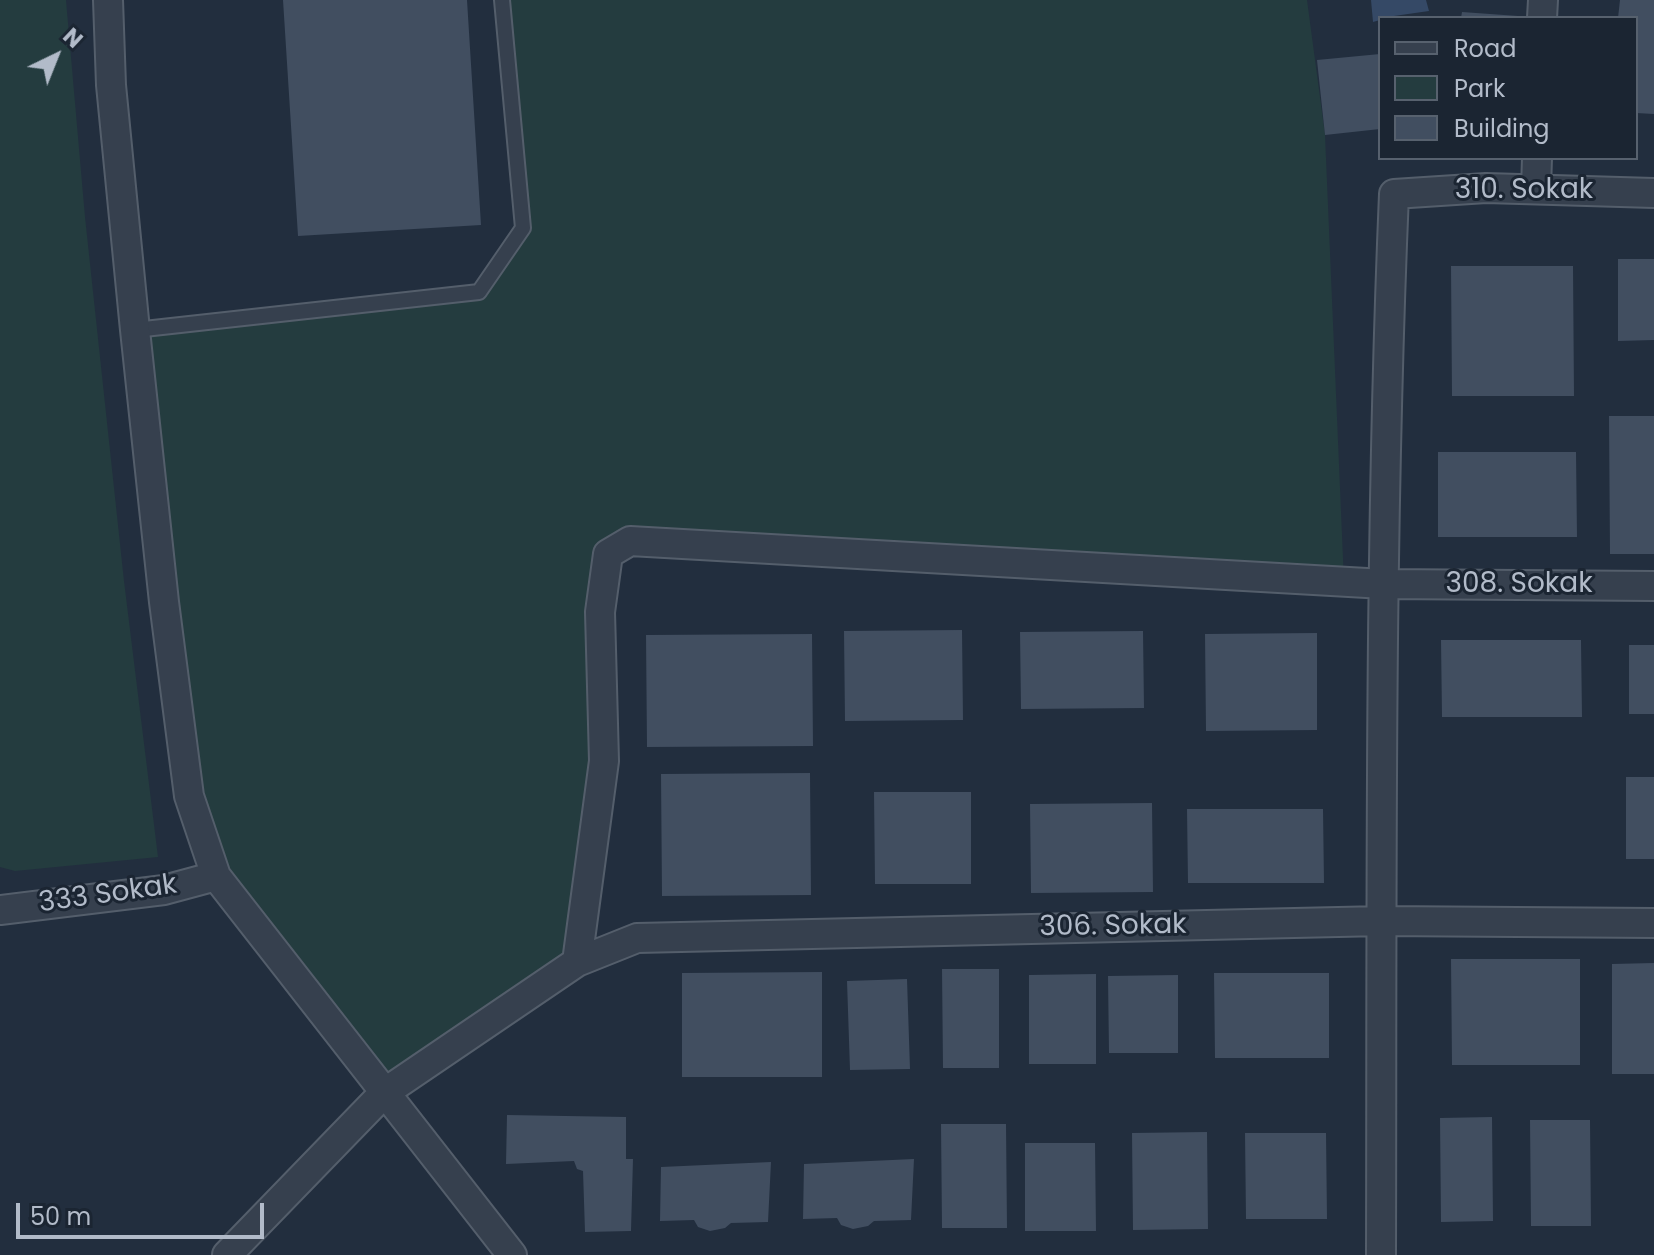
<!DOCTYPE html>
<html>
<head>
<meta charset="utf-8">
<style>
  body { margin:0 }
  #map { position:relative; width:1654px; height:1255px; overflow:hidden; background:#222e3e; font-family:Poppins,sans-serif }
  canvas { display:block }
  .legend { position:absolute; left:1378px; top:16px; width:260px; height:144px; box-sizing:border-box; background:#1b2532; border:2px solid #57616e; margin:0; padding:10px 14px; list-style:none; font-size:24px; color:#b2bbc9 }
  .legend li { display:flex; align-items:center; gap:16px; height:40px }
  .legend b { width:40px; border:2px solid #57616e }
  .north { position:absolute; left:16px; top:16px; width:80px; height:80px; -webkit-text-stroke:6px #1b2532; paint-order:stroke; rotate:43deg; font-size:22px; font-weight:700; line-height:32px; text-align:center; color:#b2bbc9 }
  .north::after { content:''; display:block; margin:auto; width:28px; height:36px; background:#b2bbc9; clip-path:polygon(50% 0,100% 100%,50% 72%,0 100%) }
  .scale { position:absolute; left:16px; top:1203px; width:248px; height:36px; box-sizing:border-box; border:4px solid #b2bbc9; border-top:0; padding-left:10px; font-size:24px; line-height:28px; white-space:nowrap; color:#b2bbc9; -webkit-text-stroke:6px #1b2532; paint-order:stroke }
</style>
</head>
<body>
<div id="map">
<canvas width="1654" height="1255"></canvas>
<ul class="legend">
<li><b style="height:10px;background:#36404e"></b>Road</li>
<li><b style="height:22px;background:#243c3f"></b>Park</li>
<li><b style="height:22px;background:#414e60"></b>Building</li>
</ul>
<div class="north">N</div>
<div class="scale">50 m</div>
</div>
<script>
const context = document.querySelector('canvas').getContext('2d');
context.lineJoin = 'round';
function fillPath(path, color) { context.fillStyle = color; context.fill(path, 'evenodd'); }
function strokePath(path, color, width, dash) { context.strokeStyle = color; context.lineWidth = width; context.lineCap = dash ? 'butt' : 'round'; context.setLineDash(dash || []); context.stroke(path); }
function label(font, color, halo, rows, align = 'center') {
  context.font = font + ' Poppins,sans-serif'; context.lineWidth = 6; context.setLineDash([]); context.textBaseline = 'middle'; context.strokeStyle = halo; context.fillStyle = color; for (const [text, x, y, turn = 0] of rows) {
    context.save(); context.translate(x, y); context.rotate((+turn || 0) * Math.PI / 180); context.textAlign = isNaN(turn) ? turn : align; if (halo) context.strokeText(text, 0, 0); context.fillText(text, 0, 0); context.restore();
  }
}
const green = new Path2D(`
  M 0,0 L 66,0 L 85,217 L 124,581 L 158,857 L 15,871 L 0,867 Z
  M 510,0 L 1307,0 L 1325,135 L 1344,582 L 630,541 L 608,555 L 577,962 L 384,1093 L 216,876 L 135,330 L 479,292 L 523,228 Z`);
const water = new Path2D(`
  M 1371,0 L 1426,0 L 1429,11 L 1380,18 L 1380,20 L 1373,22 Z`);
const building = new Path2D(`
  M 283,0 L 467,0 L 481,225 L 298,236 Z
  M 1620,0 L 1654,0 L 1654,114 L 1636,113 L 1636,18 L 1618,18 Z
  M 1462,12 L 1518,16 L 1518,18 L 1461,18 Z
  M 1380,54 L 1380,129 L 1325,135 L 1317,60 Z
  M 1618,259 L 1654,259 L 1654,340 L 1618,341 Z
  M 1451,266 L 1573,266 L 1574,396 L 1452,396 Z
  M 1609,416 L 1654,416 L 1654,554 L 1610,554 Z
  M 1438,452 L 1576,452 L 1577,537 L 1438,537 Z
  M 962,630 L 963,720 L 845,721 L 844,631 Z
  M 1143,631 L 1144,708 L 1021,709 L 1020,632 Z
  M 1317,633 L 1317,730 L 1206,731 L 1205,634 Z
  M 812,634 L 813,746 L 647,747 L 646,635 Z
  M 1441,640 L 1581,640 L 1582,717 L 1442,717 Z
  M 1629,645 L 1654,645 L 1654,714 L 1629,714 Z
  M 810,773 L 811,895 L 662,896 L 661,774 Z
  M 1626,777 L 1654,777 L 1654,859 L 1626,859 Z
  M 874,792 L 971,792 L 971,884 L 875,884 Z
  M 1152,803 L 1153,892 L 1031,893 L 1030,804 Z
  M 1187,809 L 1323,809 L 1324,883 L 1188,883 Z
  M 1451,959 L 1580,959 L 1580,1065 L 1452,1065 Z
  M 1654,963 L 1654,1074 L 1612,1074 L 1612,964 Z
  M 942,969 L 999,969 L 999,1068 L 943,1068 Z
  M 822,972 L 822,1077 L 682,1077 L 682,973 Z
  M 1214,973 L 1329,973 L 1329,1058 L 1215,1058 Z
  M 1096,974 L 1096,1064 L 1029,1064 L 1029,975 Z
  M 1178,975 L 1178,1053 L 1109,1053 L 1108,976 Z
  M 907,979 L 910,1069 L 850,1070 L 847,981 Z
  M 507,1115 L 626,1117 L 626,1159 L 633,1159 L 631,1231 L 585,1232 L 583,1171 L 577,1169 L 574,1161 L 506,1164 Z
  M 1492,1117 L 1493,1221 L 1441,1222 L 1440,1118 Z
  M 1530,1120 L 1590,1120 L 1591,1226 L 1531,1226 Z
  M 941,1124 L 1006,1124 L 1007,1228 L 942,1228 Z
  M 1207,1132 L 1208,1229 L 1133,1230 L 1132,1133 Z
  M 1245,1133 L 1326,1133 L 1327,1219 L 1246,1219 Z
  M 1025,1143 L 1095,1143 L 1096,1231 L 1025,1231 Z
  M 914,1159 L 911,1220 L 874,1221 L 868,1226 L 853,1229 L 841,1225 L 837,1218 L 803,1219 L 804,1164 Z
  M 771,1162 L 768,1222 L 731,1223 L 725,1228 L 710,1231 L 698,1227 L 694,1220 L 660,1221 L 661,1167 Z`);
const lane = new Path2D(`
  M 135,330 L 479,292 L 523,228 L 502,0`);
const street = new Path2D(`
  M 108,0 L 111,85 L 135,330 L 164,602 L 189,796 L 216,876 L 512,1255
  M 1542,18 L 1543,0
  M 1536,189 L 1537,158
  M 0,910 L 164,890 L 216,876
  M 577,962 L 604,761 L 600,612 L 608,554 L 630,541 L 1384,584 L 1654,586
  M 227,1255 L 384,1093 L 577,962 L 637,938 L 1382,921 L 1654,923
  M 1381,1255 C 1382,901 1379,547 1394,194 L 1486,188 L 1654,193`);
const streetNames = [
  ["310. Sokak",1524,191],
  ["308. Sokak",1519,585],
  ["333 Sokak",108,895,-8],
  ["306. Sokak",1113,927,-1]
];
fillPath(green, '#243c3f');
fillPath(water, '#354966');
fillPath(building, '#414e60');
strokePath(lane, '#545e6b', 18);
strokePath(street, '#545e6b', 32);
strokePath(lane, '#36404e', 14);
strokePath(street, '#36404e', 28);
label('28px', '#b2bbc9', '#1b2532', streetNames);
</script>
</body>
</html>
